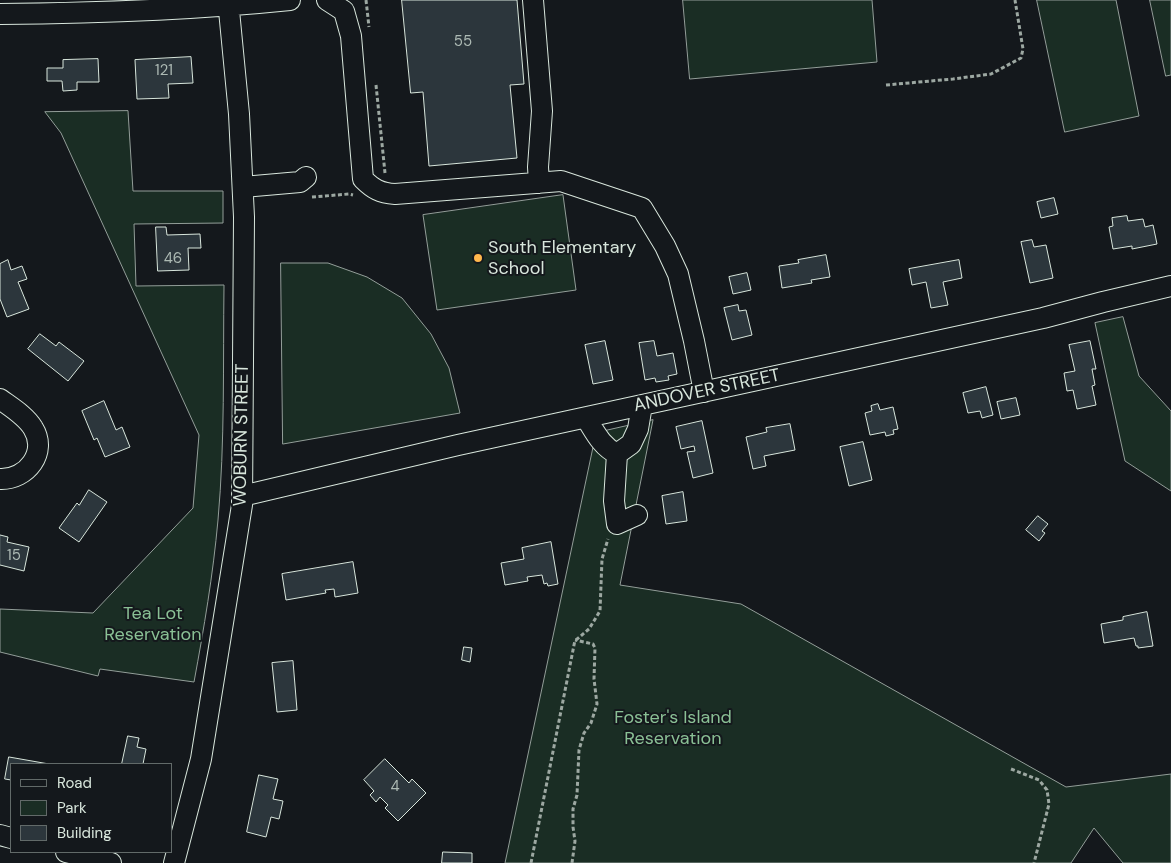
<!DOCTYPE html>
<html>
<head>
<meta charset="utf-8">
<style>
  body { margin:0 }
  #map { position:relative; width:1171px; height:863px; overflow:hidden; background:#14181c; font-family:"DM Sans",sans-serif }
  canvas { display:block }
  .legend { position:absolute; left:10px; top:763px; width:162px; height:90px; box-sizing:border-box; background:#14181c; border:1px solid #626a69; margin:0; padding:6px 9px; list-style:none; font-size:15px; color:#d8e6dc }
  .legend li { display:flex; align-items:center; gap:10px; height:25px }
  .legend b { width:25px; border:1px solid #626a69 }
</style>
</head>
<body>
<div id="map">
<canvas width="1171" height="863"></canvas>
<ul class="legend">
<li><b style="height:6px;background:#14181c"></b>Road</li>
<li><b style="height:14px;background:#1a2d24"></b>Park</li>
<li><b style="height:14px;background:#2c363c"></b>Building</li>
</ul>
</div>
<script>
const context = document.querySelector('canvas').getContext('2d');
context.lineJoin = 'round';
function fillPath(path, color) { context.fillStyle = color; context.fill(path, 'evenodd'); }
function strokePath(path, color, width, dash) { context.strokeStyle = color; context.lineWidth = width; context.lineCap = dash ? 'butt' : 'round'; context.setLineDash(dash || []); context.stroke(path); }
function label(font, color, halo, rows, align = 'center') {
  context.font = font + ' "DM Sans",sans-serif'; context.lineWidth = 4; context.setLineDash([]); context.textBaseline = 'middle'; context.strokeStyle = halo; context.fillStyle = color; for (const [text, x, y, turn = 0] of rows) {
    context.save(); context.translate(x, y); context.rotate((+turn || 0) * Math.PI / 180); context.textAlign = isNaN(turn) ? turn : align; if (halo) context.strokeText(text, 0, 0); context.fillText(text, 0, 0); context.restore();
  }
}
const green = new Path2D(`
  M 683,0 L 872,0 L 877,62 L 690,79 Z
  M 1037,0 L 1116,0 L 1139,116 L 1065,132 Z
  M 1150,0 L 1171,0 L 1171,75 L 1166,76 Z
  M 128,111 L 133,191 L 223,191 L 223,223 L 134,224 L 136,286 L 224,285 C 223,363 225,442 218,520 C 213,575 204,628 194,682 L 100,669 L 98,676 L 0,652 L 0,609 L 93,613 L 193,508 L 199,435 L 61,133 L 45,112 Z
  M 563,195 L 576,290 L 437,310 L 423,215 Z
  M 281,263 L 328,263 L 367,277 L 402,298 L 431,334 L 449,368 L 460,413 L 283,444 Z
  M 1123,317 L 1139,376 L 1171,411 L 1171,491 L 1125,461 L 1095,323 Z
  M 653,420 L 620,585 L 741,604 L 1066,787 L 1171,774 L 1171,863 L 1123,863 L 1094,828 L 1071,863 L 505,863 L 596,433 Z`);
const building = new Path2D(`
  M 402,0 L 517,0 L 524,84 L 510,85 L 517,158 L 429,166 L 423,92 L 411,93 Z
  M 191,57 L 193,83 L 168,84 L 169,98 L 137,99 L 135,60 Z
  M 98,59 L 99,82 L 77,82 L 77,90 L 63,91 L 62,81 L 47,81 L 47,68 L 63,68 L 63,60 Z
  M 1054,198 L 1058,214 L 1041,218 L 1037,202 Z
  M 1127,216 L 1128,221 L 1143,219 L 1145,227 L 1153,225 L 1157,244 L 1132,249 L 1132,246 L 1113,249 L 1109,227 L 1113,226 L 1112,218 Z
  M 156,227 L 166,227 L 167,235 L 200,234 L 201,248 L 188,248 L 189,270 L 158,271 Z
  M 1032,240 L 1034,247 L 1046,245 L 1053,278 L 1030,283 L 1021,242 Z
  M 826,255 L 830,277 L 811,280 L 812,283 L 782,288 L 779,266 L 799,263 L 798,260 Z
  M 8,260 L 11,270 L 22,266 L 27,279 L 18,282 L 29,309 L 7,317 L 0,299 L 0,264 Z
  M 959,260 L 962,278 L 943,282 L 948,305 L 931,308 L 926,282 L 912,285 L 909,269 Z
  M 747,273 L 751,290 L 733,294 L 729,277 Z
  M 738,305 L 739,311 L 746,310 L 752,335 L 732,340 L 724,308 Z
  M 40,334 L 56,346 L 59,342 L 84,361 L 68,381 L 28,349 Z
  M 605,341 L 613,380 L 593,384 L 585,345 Z
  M 654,341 L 657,356 L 673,353 L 677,374 L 668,376 L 669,380 L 656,382 L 655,378 L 645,380 L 639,343 Z
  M 1090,341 L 1096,369 L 1092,369 L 1095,385 L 1092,386 L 1096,405 L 1077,409 L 1073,390 L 1067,391 L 1064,373 L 1075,371 L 1069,345 Z
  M 986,387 L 993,415 L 982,418 L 980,411 L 968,413 L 963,393 Z
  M 1016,398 L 1020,415 L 1001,419 L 997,402 Z
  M 104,401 L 116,430 L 122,427 L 130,447 L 105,457 L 97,438 L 94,440 L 82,411 Z
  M 878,404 L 880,410 L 893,407 L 898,429 L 893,430 L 894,434 L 886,436 L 885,432 L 870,435 L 865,413 L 872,411 L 871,406 Z
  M 702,421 L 713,473 L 693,478 L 687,452 L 695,451 L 694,446 L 681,449 L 676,427 Z
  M 790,424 L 795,450 L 764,456 L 766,466 L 753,469 L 746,437 L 767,432 L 766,428 Z
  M 863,442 L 872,480 L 849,486 L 840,447 Z
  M 89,490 L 107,502 L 79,542 L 59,528 L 77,503 L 79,505 Z
  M 683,492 L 687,521 L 666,524 L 662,496 Z
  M 1038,516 L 1048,524 L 1042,531 L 1045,533 L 1039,541 L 1026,530 Z
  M 0,535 L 8,537 L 7,542 L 29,547 L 24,571 L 0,565 Z
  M 551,542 L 558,584 L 548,586 L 547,583 L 544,584 L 542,575 L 527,577 L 528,581 L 505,585 L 501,563 L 524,559 L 522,548 Z
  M 353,562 L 358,593 L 335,597 L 334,589 L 325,590 L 326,593 L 286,600 L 282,574 Z
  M 1147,612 L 1153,646 L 1138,648 L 1138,646 L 1136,646 L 1134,638 L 1104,643 L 1101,624 L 1123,620 L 1123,617 Z
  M 464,647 L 472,648 L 470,662 L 462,660 Z
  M 293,661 L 297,710 L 277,712 L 272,663 Z
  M 128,736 L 139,738 L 137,747 L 146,749 L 143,764 L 122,764 Z
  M 9,757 L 49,764 L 11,764 L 11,780 L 5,779 Z
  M 385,759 L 409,783 L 412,779 L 426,793 L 398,821 L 385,808 L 388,805 L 380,797 L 376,802 L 370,795 L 374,791 L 364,780 Z
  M 259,775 L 278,779 L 273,799 L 283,801 L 279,819 L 271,817 L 266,837 L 247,832 Z
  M 443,852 L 472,853 L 472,863 L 442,863 Z`);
const path = new Path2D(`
  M 366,0 L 369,27
  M 376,85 L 385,173
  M 886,85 L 953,79 L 991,74 L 1021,58 L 1023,49 L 1015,0
  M 312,197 L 349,194 L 353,195
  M 576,640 L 589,629 L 600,611 L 602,559 L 608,539
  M 1011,769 L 1039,780 L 1047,790 L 1049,804 L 1034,863
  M 531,863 L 575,640
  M 572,863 L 575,841 L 573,827 L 573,809 L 577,795 L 579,750 L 584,733 L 591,723 L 597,704 L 594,679 L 595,648 L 593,644 L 575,640`);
const minor = new Path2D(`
  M 327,0 L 344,11 L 351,36 L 363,179 C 373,189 380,193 395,194 L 561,181 L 642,208 L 665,246 L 678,274 L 694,341 L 704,392
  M 533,0 L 542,111 L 538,167 L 539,183
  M 0,14 C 97,13 193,10 290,0
  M 243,187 L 300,182 L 306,177
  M 0,399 C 11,407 26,416 33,428 C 48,452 27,480 0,479
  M 586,418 C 595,432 601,446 617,454 L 631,444 L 638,429 L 642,405
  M 617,454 L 614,501 L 617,524 L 637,515
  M 242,496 L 458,445 L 1043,318 L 1103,302 L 1171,286
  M 0,835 L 11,838
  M 66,852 L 111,863
  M 174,863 L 201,759 L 242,505 L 244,217 L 239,114 L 228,0`);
const markers = [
  [478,258,5,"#ffb74d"]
];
const numberNames = [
  ["55",463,42],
  ["121",164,71],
  ["46",173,259],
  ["15",14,556],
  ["4",395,787]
];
const poiNames = [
  ["South Elementary",488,248],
  ["School",488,269]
];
const streetNames = [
  ["ANDOVER STREET",707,391,-12],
  ["WOBURN STREET",242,435,-89]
];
const parkNames = [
  ["Tea Lot",153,614],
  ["Reservation",153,635],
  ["Foster's Island",673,718],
  ["Reservation",673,739]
];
fillPath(green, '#1a2d24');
strokePath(green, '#939e99', 1);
fillPath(building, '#2c363c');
strokePath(building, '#d8e6dc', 1);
strokePath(minor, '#d8e6dc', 22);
strokePath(path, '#9da8a2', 3, [4, 2.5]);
strokePath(minor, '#14181c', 20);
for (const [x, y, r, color] of markers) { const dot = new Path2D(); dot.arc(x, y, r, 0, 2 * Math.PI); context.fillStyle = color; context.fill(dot); strokePath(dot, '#14181c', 2); }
label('15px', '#adbab4', null, numberNames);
label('18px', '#d8e6dc', '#14181c', poiNames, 'left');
label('18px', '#d8e6dc', '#14181c', streetNames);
label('18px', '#8ac095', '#14181c', parkNames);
</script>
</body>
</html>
